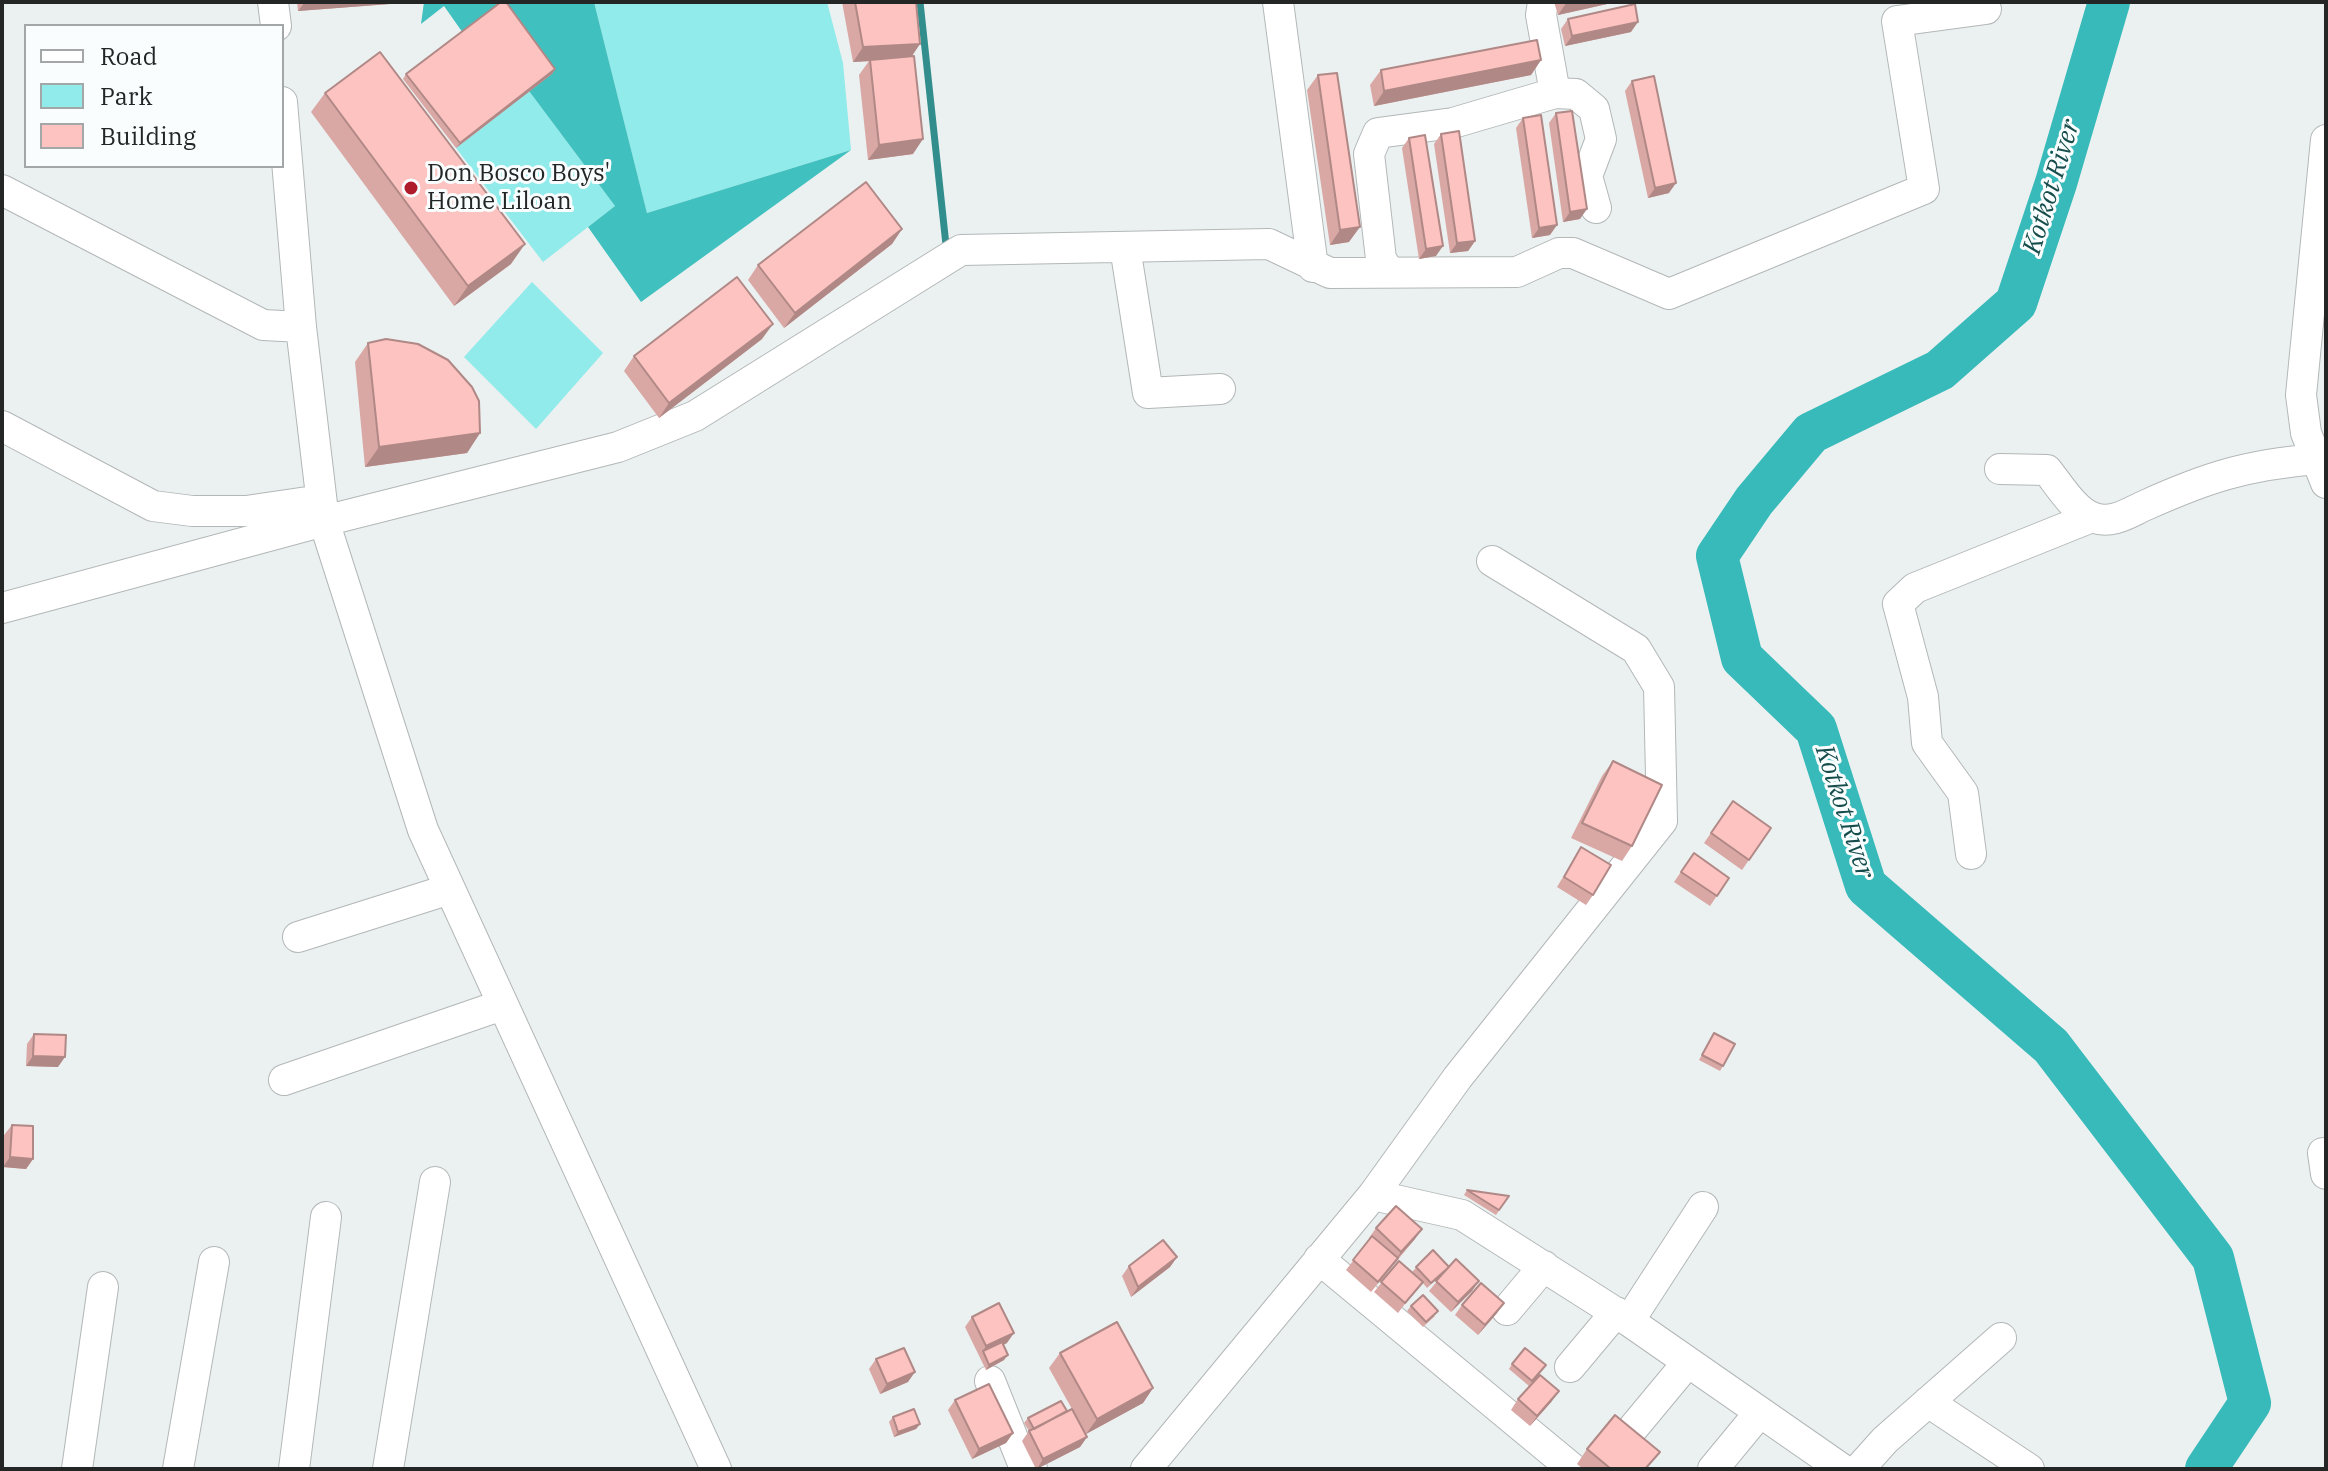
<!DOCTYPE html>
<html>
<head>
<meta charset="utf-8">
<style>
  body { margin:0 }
  #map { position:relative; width:2328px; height:1471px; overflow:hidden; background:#ebf0f0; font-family:"IBM Plex Serif",serif }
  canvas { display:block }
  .frame { position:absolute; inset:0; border:4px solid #242626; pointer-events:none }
  .legend { position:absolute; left:24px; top:24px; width:260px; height:144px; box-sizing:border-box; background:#f9fdfd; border:2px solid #a4a7a7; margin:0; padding:10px 14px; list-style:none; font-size:24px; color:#242626 }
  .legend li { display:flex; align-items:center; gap:16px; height:40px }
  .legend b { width:40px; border:2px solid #a4a7a7 }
</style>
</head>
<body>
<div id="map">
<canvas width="2328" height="1471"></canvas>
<div class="frame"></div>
<ul class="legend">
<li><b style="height:10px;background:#fff"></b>Road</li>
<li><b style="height:22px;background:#90ebea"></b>Park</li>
<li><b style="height:22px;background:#fcc3c0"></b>Building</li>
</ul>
</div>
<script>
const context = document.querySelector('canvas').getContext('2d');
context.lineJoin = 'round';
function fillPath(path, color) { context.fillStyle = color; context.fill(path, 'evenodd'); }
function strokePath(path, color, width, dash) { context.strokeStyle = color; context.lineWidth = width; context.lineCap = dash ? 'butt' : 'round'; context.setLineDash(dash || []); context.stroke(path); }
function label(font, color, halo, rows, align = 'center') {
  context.font = font + ' "IBM Plex Serif",serif'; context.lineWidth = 6; context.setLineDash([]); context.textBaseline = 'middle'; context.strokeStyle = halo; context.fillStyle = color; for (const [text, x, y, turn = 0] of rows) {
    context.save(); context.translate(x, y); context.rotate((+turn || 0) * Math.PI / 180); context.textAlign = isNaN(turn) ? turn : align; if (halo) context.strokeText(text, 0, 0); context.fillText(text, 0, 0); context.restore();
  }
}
const green = new Path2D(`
  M 594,2 L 827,2 L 843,63 L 851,150 L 647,213 Z
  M 529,91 L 615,206 L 543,262 L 456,148 Z
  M 532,282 L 603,353 L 536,429 L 464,357 Z`);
const forest = new Path2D(`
  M 424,2 L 594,2 L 647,213 L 851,150 L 641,302 L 588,227 L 615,206 L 529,91 L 552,73 L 463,33 L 444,6 L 421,24 Z`);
const stream = new Path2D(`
  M 920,2 L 946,245 L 942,248`);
const river = new Path2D(`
  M 2109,2 L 2056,183 L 2016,303 L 1940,370 L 1811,433 L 1754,501 L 1717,556 L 1742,658 L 1816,729 L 1866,886 L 2051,1046 L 2213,1258 L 2250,1403 L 2206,1469`);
const minor = new Path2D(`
  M 273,2 L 276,26
  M 1278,2 L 1313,267
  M 1543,2 L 1541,15 L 1555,93
  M 282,102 L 301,327 L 324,521 L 423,830 L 716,1469
  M 2326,140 L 2301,395 L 2306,433 L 2326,483
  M 2,190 L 263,325 L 301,327
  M 1125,247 L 1148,393 L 1220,389
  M 1388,270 L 1381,259 L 1369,154 L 1378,133 L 1453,123 L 1555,93 L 1576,94 L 1594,109 L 1601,139 L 1587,176 L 1596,208
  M 2,426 L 153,506 L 192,511 L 246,511 L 321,500
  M 2000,469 L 2047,470 C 2059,485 2075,512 2094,518 C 2113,524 2128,513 2146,505 C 2208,477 2247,465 2316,459
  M 2,608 L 324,521 L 618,447 L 695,416 L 961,250 L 1269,244 L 1330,273 L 1517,272 L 1559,253 L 1573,253 L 1669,294 L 1924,189 L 1897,21 L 1986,9
  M 1971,854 L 1963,793 L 1927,743 L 1923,697 L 1898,604 L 1915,588 L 2092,517
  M 298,937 L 450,889
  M 284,1080 L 502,1005
  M 2326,1154 L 2323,1153 L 2326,1174
  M 1373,1195 L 1462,1215 L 1629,1321 L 1842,1469
  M 1319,1259 L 1573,1469
  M 1507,1310 L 1544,1266
  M 1629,1321 L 1703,1207
  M 1570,1367 L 1616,1312
  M 990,1381 L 1022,1461 L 1032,1469
  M 1928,1402 L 2029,1469
  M 1634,1427 L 1688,1362
  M 77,1469 L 103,1287
  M 178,1469 L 214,1262
  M 294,1469 L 326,1217
  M 388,1469 L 435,1182
  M 1146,1469 L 1373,1195 L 1458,1077 L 1662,821 L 1659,687 L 1636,649 L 1492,561
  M 1713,1469 L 1760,1412
  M 1859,1469 L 1885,1440 L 2001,1338`);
const wall = new Path2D(`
  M 297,2 L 391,2 L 390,4 L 298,11 Z
  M 842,2 L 916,2 L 912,56 L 913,154 L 868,160 L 859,75 L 869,61 L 853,62 Z
  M 1554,2 L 1616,2 L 1558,15 Z
  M 1568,19 L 1631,32 L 1565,46 L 1561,29 Z
  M 1541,60 L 1531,75 L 1374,106 L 1370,85 L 1381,70 Z
  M 555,69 L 552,74 L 456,148 L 403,79 L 406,74 Z
  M 1318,75 L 1349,242 L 1330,245 L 1307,90 Z
  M 1632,81 L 1669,193 L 1648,198 L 1625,91 Z
  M 325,93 L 511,264 L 454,306 L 311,112 Z
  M 1556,113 L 1580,219 L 1563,222 L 1549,123 Z
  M 1523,118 L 1550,235 L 1532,238 L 1516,128 Z
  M 1441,134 L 1475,241 L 1468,251 L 1450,253 L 1434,144 Z
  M 1409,138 L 1436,256 L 1419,259 L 1402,148 Z
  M 902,229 L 892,244 L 784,328 L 748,280 L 758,265 Z
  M 762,339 L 659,418 L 624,371 L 634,356 Z
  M 368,343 L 480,433 L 467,453 L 365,467 L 355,362 Z
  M 1613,761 L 1632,846 L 1622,861 L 1571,838 L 1602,776 Z
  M 1733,801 L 1771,828 L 1742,870 L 1704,843 Z
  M 1581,847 L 1593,895 L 1586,905 L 1557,887 Z
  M 1694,853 L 1729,878 L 1710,906 L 1674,882 Z
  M 1714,1033 L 1723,1066 L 1720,1071 L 1699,1060 Z
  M 34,1034 L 58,1067 L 26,1066 L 27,1044 Z
  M 12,1125 L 33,1159 L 26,1169 L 3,1167 L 4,1135 Z
  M 1467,1190 L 1509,1196 L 1496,1215 L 1464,1195 Z
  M 1376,1228 L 1415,1239 L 1371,1292 L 1346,1270 L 1370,1239 L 1369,1238 Z
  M 1433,1250 L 1449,1267 L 1446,1271 L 1456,1259 L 1479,1281 L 1472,1291 L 1451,1312 L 1429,1291 L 1443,1274 L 1427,1288 L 1422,1282 L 1398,1313 L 1374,1292 L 1399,1261 L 1416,1275 L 1412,1272 Z
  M 1177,1257 L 1170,1267 L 1131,1297 L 1122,1276 L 1129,1266 Z
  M 1462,1305 L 1497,1313 L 1478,1335 L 1455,1315 Z
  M 1411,1306 L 1435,1316 L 1423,1327 L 1407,1311 Z
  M 972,1317 L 1007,1343 L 1003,1345 L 1004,1360 L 986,1370 L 965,1327 Z
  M 1060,1353 L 1153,1388 L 1143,1403 L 1086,1434 L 1049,1368 Z
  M 876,1359 L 908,1382 L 880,1394 L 869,1369 Z
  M 1512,1364 L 1542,1370 L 1529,1386 L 1509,1369 Z
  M 1518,1399 L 1552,1401 L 1530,1426 L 1511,1410 Z
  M 955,1400 L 1013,1433 L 1006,1443 L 972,1459 L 948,1410 Z
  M 1067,1411 L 1087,1437 L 1080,1447 L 1036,1469 L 1022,1441 L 1029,1431 L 1024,1423 L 1028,1418 Z
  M 893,1417 L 920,1424 L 916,1429 L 894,1437 L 889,1422 Z
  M 1587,1449 L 1647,1469 L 1583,1469 L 1577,1464 Z`);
const shadedWall = new Path2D(`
  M 305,2 L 391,2 L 390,4 L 298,11 Z
  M 1567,2 L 1616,2 L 1558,15 Z
  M 1638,22 L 1631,32 L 1565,46 L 1572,36 Z
  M 920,44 L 910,59 L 853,62 L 863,47 Z
  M 1541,60 L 1531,75 L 1374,106 L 1384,91 Z
  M 555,69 L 552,74 L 456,148 L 460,143 Z
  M 923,139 L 913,154 L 868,160 L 879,145 Z
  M 1676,183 L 1669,193 L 1648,198 L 1655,188 Z
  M 1587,209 L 1580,219 L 1563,222 L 1570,212 Z
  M 1557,225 L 1550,235 L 1532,238 L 1539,228 Z
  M 1360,227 L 1349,242 L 1330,245 L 1340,230 Z
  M 902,229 L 892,244 L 784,328 L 795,313 Z
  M 1475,241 L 1468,251 L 1450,253 L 1457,243 Z
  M 525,244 L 511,264 L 454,306 L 468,286 Z
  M 1443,246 L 1436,256 L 1419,259 L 1426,249 Z
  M 773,324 L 762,339 L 659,418 L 669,403 Z
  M 480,433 L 467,453 L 365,467 L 379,447 Z
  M 33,1056 L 65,1057 L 58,1067 L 26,1066 Z
  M 10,1157 L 33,1159 L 26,1169 L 3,1167 Z
  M 1422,1229 L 1415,1239 L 1394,1262 L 1401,1252 Z
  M 1177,1257 L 1170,1267 L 1131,1297 L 1138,1287 Z
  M 1479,1281 L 1472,1291 L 1451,1312 L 1458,1302 Z
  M 1504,1303 L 1497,1313 L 1478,1335 L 1485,1325 Z
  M 1014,1333 L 1007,1343 L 984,1354 L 983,1351 L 986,1346 Z
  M 1008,1355 L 1004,1360 L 986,1370 L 989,1365 Z
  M 915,1372 L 908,1382 L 880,1394 L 887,1384 Z
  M 1153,1388 L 1143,1403 L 1086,1434 L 1097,1419 Z
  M 1559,1391 L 1552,1401 L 1530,1426 L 1537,1416 Z
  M 920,1424 L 916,1429 L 894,1437 L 898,1432 Z
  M 1013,1433 L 1006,1443 L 972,1459 L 979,1449 Z
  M 1087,1437 L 1080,1447 L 1037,1469 L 1043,1459 Z`);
const building = new Path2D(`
  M 501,2 L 506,2 L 555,69 L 460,143 L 406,74 Z
  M 855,2 L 916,2 L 920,44 L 863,47 Z
  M 1635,4 L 1638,22 L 1572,36 L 1568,19 Z
  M 1537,40 L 1541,60 L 1384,91 L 1381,70 Z
  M 380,52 L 525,244 L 468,286 L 325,93 Z
  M 914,56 L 923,139 L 879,145 L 870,60 Z
  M 1337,73 L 1360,227 L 1340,230 L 1318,75 Z
  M 1654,76 L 1676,183 L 1655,188 L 1632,81 Z
  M 1572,111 L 1587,209 L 1570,212 L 1556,113 Z
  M 1541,115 L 1557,225 L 1539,228 L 1523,118 Z
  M 1459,131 L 1475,241 L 1457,243 L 1441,134 Z
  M 1425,135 L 1443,246 L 1426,249 L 1409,138 Z
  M 866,182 L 902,229 L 795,313 L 758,265 Z
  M 737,277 L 773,324 L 669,403 L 634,356 Z
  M 386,339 L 418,344 L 448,360 L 472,387 L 479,401 L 480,433 L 379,447 L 368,343 Z
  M 1613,761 L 1662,785 L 1632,846 L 1582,823 Z
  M 1733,801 L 1771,828 L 1749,860 L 1711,833 Z
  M 1581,847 L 1611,865 L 1593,895 L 1564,877 Z
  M 1694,853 L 1729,878 L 1717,896 L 1681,872 Z
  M 1714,1033 L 1735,1044 L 1723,1066 L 1702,1055 Z
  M 34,1034 L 66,1035 L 65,1057 L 33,1056 Z
  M 12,1125 L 33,1126 L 33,1159 L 10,1157 Z
  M 1467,1190 L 1509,1196 L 1499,1210 Z
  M 1396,1206 L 1422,1229 L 1401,1252 L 1376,1228 Z
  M 1372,1236 L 1398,1258 L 1378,1282 L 1353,1260 Z
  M 1163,1240 L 1177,1257 L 1138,1287 L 1129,1266 Z
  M 1433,1250 L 1449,1267 L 1431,1283 L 1416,1267 Z
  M 1456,1259 L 1479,1281 L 1458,1302 L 1436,1281 Z
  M 1399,1261 L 1423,1282 L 1405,1303 L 1381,1282 Z
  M 1481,1283 L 1504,1303 L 1485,1325 L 1462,1305 Z
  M 1423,1295 L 1438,1311 L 1426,1322 L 1411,1306 Z
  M 999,1303 L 1014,1333 L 986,1346 L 972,1317 Z
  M 1117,1322 L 1153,1388 L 1097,1419 L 1060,1353 Z
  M 1002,1342 L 1008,1355 L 989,1365 L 983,1351 Z
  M 904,1348 L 915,1372 L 887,1384 L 876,1359 Z
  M 1525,1348 L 1546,1365 L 1532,1381 L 1512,1364 Z
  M 1540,1375 L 1559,1391 L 1537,1416 L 1518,1399 Z
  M 989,1384 L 1013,1433 L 979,1449 L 955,1400 Z
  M 1061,1401 L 1067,1411 L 1034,1429 L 1028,1418 Z
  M 914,1409 L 920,1424 L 898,1432 L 893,1417 Z
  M 1072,1409 L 1087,1437 L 1043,1459 L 1029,1431 Z
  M 1615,1415 L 1660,1452 L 1645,1469 L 1611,1469 L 1587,1449 Z`);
const markers = [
  [411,188,8,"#af1b2b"]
];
const poiNames = [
  ["Don Bosco Boys'",427,174],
  ["Home Liloan",427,202]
];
const waterNames = [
  ["Kotkot River",2052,187,-73],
  ["Kotkot River",1844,812,72]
];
fillPath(green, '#90ebea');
fillPath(forest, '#40c1bf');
strokePath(stream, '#318e8d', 7);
strokePath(river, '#37bab9', 42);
strokePath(minor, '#b3b7b7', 32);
strokePath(minor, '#fff', 30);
fillPath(wall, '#d9a8a5');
fillPath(shadedWall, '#b08886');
fillPath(building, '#fcc3c0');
strokePath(building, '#b08886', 2);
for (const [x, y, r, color] of markers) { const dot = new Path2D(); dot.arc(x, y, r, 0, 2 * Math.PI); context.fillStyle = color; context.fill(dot); strokePath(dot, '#f9fdfd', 3); }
label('24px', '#242626', '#f9fdfd', poiNames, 'left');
label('italic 26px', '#164d4c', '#f9fdfd', waterNames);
</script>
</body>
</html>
